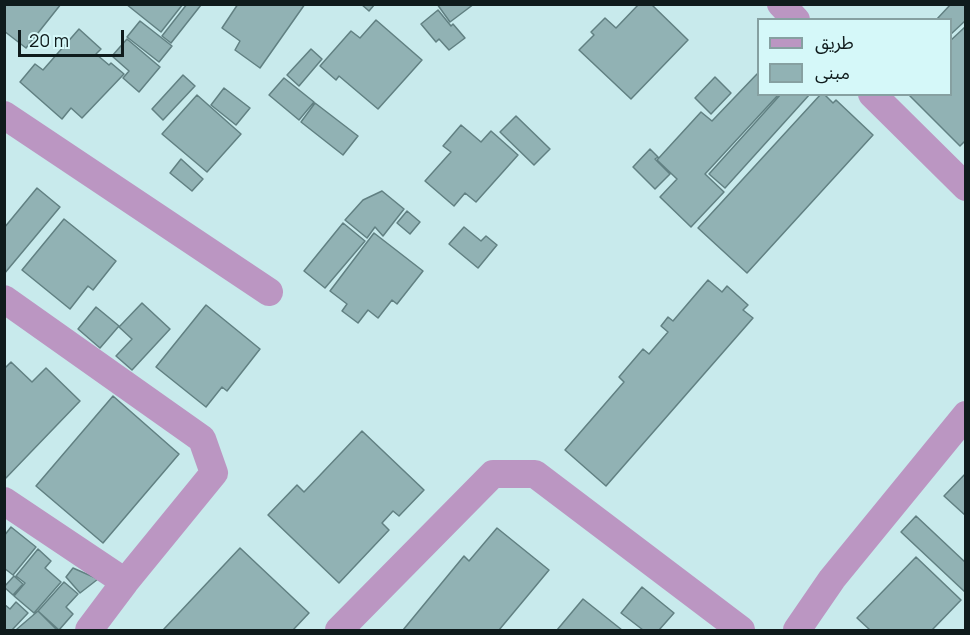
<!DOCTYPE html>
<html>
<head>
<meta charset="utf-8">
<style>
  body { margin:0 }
  #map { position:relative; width:970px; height:635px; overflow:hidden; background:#c8eaec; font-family:Manrope,"Noto Sans Arabic",sans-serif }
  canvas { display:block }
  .frame { position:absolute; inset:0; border:6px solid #0f1b1c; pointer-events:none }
  .legend { position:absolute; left:757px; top:18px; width:195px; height:78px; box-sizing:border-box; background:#d5f8f9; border:2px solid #86a0a1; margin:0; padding:8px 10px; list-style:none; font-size:18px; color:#0f1b1c }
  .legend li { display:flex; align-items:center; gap:12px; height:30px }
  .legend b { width:30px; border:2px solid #86a0a1 }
  .scale { position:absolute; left:18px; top:30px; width:106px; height:27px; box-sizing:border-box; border:3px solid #0f1b1c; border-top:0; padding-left:8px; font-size:18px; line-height:21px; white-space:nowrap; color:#0f1b1c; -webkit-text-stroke:4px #d5f8f9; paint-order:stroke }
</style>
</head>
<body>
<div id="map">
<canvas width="970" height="635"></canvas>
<div class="frame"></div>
<ul class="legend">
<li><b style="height:8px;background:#bb96c2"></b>طريق</li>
<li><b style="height:16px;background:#91b2b4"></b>مبنى</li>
</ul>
<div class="scale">20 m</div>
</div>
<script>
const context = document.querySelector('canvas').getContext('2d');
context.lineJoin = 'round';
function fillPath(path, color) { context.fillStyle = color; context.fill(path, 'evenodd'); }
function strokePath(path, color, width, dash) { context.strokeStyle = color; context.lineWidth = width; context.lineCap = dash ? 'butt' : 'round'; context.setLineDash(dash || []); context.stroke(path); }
const building = new Path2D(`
  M 4,4 L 61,4 L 26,48 L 4,31 Z
  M 126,4 L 183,4 L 161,32 Z
  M 187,4 L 201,5 L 171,43 L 162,36 Z
  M 238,4 L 305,4 L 260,68 L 235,50 L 240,41 L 222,28 Z
  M 361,4 L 375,4 L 369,11 Z
  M 437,4 L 474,4 L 450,22 Z
  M 639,4 L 651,4 L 688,40 L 631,99 L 579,50 L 594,35 L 591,32 L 605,18 L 616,28 Z
  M 951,4 L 966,4 L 966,20 L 950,35 L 950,20 L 936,20 Z
  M 438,10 L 451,26 L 453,24 L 465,38 L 449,50 L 439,39 L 436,42 L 421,24 Z
  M 376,20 L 422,60 L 378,109 L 339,76 L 336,80 L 320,66 L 351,31 L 360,38 Z
  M 140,21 L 172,46 L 159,62 L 127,37 Z
  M 966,26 L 966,140 L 960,146 L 908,94 L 950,94 L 950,41 Z
  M 79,29 L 101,49 L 96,54 L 109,65 L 111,63 L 124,74 L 82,118 L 71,108 L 62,119 L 20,82 L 35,64 L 43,70 Z
  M 127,39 L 160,67 L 139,92 L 123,78 L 129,71 L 112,56 Z
  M 311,49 L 322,59 L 299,86 L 287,75 Z
  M 757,74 L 758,75 L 758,94 L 779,94 L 705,174 L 724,192 L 691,227 L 660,197 L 677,179 L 657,160 L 701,112 L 712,121 Z
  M 183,75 L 195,86 L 163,120 L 152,109 Z
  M 715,77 L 731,93 L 711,114 L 695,98 Z
  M 284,78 L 314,102 L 299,120 L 269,95 Z
  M 224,88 L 250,108 L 236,125 L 211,105 Z
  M 781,94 L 810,94 L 725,188 L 709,174 Z
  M 821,94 L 824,94 L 833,103 L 836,100 L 873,135 L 747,273 L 698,228 Z
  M 197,95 L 241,134 L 207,172 L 162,134 Z
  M 315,103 L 358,136 L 343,155 L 301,122 Z
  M 516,116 L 550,149 L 534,165 L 500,132 Z
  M 461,125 L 481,142 L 491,131 L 518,155 L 476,202 L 465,193 L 454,206 L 425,181 L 451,152 L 443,146 Z
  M 650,149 L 658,157 L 655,159 L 670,174 L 655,189 L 633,167 Z
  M 181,159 L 203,179 L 192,191 L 170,173 Z
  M 37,188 L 60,207 L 4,274 L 4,228 Z
  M 382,191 L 404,209 L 383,236 L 375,227 L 367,238 L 345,220 L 363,200 Z
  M 407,211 L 420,222 L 410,234 L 397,223 Z
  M 64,219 L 116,261 L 93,290 L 88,286 L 70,309 L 22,270 Z
  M 343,223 L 365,241 L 325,288 L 304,271 Z
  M 464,227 L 481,241 L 486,236 L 497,245 L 478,268 L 449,244 Z
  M 374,233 L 423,271 L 397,304 L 392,300 L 378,318 L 368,310 L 358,323 L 342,311 L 347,304 L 330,291 Z
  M 708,280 L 722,292 L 727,286 L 748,305 L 743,310 L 753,318 L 606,486 L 565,450 L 624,382 L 619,377 L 643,349 L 649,354 L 668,332 L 661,326 L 668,317 L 673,321 Z
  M 142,303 L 170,329 L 132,370 L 116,356 L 132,339 L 119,327 Z
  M 206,305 L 260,349 L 227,391 L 222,387 L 206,407 L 156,367 Z
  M 96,307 L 119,326 L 100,348 L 78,329 Z
  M 11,362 L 32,382 L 46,368 L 80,401 L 4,480 L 4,369 Z
  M 113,396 L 179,454 L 103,543 L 36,486 Z
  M 362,431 L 424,490 L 399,516 L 393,511 L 382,523 L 389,530 L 339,583 L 268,515 L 297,485 L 304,492 Z
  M 966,473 L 966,516 L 944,496 Z
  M 916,516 L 966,563 L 966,593 L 901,532 Z
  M 11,527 L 36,547 L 13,575 L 4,568 L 4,536 Z
  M 497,528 L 549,570 L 499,630 L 403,630 L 464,556 L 469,561 Z
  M 240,548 L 309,613 L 293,630 L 163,630 Z
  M 38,549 L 51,561 L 45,568 L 61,582 L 34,613 L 14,596 L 25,583 L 16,576 Z
  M 916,557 L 961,600 L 932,630 L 870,630 L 857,618 Z
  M 73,568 L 98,579 L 80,593 L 66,577 Z
  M 14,576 L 23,584 L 13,595 L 4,587 Z
  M 64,582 L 78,594 L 66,607 L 73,614 L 59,630 L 38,611 Z
  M 642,587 L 674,613 L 659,630 L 643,630 L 621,613 Z
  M 583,599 L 622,630 L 557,630 Z
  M 16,602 L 28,613 L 12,630 L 4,630 L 4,604 L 10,609 Z
  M 38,611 L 57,630 L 18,630 L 17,629 Z`);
const street = new Path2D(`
  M 781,4 L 796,20
  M 872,94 L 966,187
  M 4,115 L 269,292
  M 4,299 L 202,439 L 214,473 L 125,582 L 89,630
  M 4,501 L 125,582
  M 339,630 L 493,474 L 535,474 L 741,630
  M 797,630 L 832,579 L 966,415`);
fillPath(building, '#91b2b4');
strokePath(building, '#618082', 1.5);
strokePath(street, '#bb96c2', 28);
</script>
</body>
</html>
